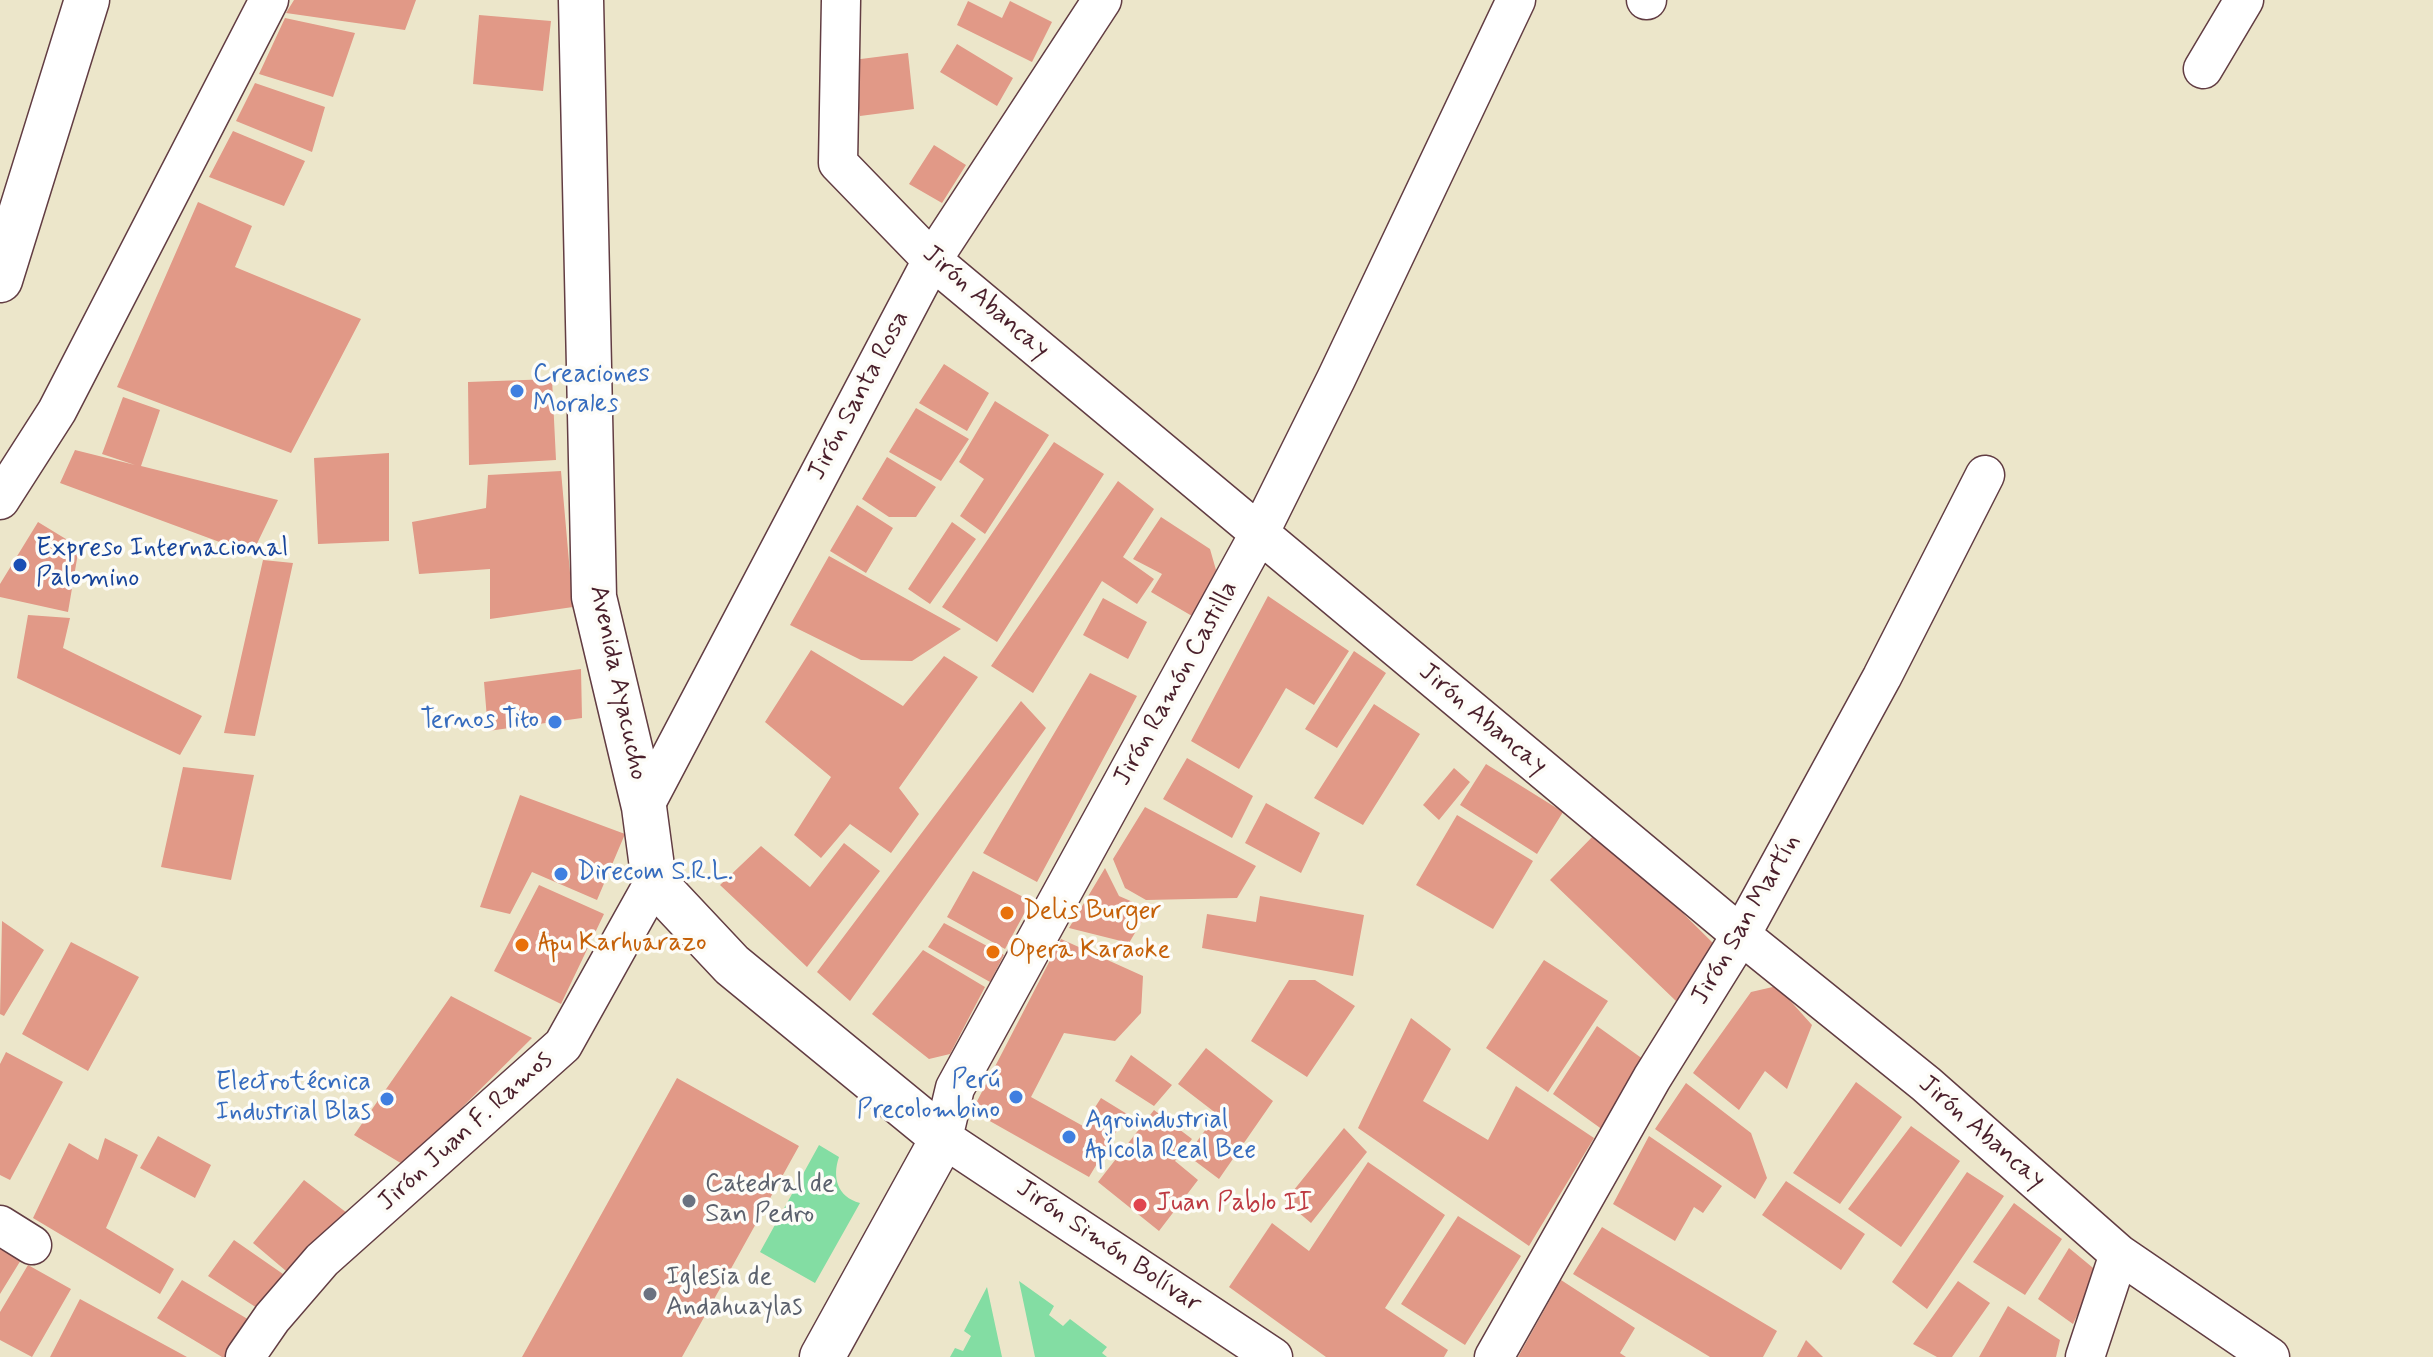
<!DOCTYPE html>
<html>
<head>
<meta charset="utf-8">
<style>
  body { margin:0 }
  canvas { display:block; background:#ece6ca }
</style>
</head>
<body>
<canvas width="2433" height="1357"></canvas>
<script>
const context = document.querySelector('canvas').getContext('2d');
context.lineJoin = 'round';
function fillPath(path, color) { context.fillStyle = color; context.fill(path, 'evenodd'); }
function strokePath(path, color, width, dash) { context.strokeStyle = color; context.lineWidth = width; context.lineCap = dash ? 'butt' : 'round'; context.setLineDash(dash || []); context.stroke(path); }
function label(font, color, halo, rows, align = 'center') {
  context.font = font + ' Mynerve,sans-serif'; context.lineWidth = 7; context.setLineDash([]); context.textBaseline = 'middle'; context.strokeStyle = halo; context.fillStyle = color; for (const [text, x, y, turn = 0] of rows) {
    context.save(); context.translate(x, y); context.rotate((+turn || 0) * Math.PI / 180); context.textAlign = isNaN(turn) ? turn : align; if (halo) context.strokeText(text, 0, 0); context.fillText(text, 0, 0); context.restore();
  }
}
const green = new Path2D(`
  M 819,1145 L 839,1157 C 832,1177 837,1197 860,1203 L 815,1283 L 760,1252 Z
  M 1019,1281 L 1054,1306 L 1049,1315 L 1063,1326 L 1070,1319 L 1107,1347 L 1102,1353 L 1107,1357 L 1035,1357 Z
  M 987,1287 L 1002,1357 L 950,1357 L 955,1348 L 963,1351 L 971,1336 L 964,1331 Z`);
const building = new Path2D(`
  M 294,0 L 416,0 L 405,30 L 286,13 Z
  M 968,1 L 1002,18 L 1010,1 L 1052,22 L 1032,62 L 957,25 Z
  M 479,15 L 551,21 L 543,91 L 473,84 Z
  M 285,18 L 355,33 L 333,97 L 259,74 Z
  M 957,44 L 1013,78 L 997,106 L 940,72 Z
  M 908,53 L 914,109 L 860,116 L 853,60 Z
  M 255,83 L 325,107 L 312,152 L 236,121 Z
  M 233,131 L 305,161 L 284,206 L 209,177 Z
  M 934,145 L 966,165 L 942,203 L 909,184 Z
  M 198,202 L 252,226 L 235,267 L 361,319 L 291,453 L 117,387 Z
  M 944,364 L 989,393 L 967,431 L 919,403 Z
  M 552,379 L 556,460 L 469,465 L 468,382 Z
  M 123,397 L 160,410 L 141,466 L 278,500 L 252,554 L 60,483 L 75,450 L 135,465 L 102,454 Z
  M 995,401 L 1049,435 L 985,534 L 960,516 L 984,479 L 959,462 Z
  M 916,408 L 969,439 L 941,481 L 889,452 Z
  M 1054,442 L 1104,474 L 997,642 L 942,607 Z
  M 389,453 L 389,541 L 318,544 L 314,458 Z
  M 887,457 L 936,487 L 916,517 L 889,517 L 862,499 Z
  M 561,471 L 573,607 L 490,619 L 490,569 L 419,574 L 412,522 L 486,508 L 488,475 Z
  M 1118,481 L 1154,509 L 1123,557 L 1154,579 L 1137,604 L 1102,581 L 1033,693 L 991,666 Z
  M 857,505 L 893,528 L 866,573 L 830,551 Z
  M 1161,517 L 1210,549 L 1216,570 L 1192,616 L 1151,592 L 1162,574 L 1133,559 Z
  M 38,522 L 79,547 L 68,612 L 0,597 L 0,584 Z
  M 952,522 L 976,539 L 930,604 L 908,589 Z
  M 829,556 L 961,629 L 912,661 L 861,660 L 790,625 Z
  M 263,560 L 293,563 L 255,736 L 224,733 Z
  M 1268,596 L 1349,651 L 1314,705 L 1286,688 L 1239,769 L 1191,741 Z
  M 1103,598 L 1147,622 L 1128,659 L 1083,635 Z
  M 28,615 L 70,618 L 63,648 L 202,716 L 180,755 L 17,678 Z
  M 811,650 L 903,706 L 944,656 L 978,677 L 899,788 L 919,814 L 891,853 L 850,824 L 821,858 L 794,835 L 831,777 L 765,722 Z
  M 1354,651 L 1386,673 L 1337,748 L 1305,729 Z
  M 581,669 L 582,718 L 488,731 L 484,682 Z
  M 1090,673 L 1137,696 L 1037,882 L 983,853 Z
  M 1021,701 L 1046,728 L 850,1001 L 817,972 Z
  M 1374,704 L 1420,734 L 1363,825 L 1314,798 Z
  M 1187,758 L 1253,796 L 1232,838 L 1163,799 Z
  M 1486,764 L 1563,812 L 1537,854 L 1460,805 Z
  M 183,767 L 254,775 L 231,880 L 161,867 Z
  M 1454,768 L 1470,782 L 1439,820 L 1423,805 Z
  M 520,795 L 625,834 L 597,900 L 532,872 L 510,914 L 480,907 Z
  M 1266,803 L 1320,833 L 1301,873 L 1245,843 Z
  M 1145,807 L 1256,866 L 1237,898 L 1146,900 L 1125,888 L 1113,859 Z
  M 1457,815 L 1533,861 L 1493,929 L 1416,885 Z
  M 1599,830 L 1720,950 L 1676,1001 L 1550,880 Z
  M 844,843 L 880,871 L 807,967 L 720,885 L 761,846 L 810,887 Z
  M 1105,868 L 1119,896 L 1149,909 L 1129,943 L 1069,928 Z
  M 973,871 L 1031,901 L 1005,949 L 947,917 Z
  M 539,885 L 604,914 L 561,1004 L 494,971 Z
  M 1260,896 L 1364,915 L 1353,976 L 1202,948 L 1207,914 L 1256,922 Z
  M 2,921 L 44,950 L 4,1016 L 0,1014 Z
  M 944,923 L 1004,955 L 990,982 L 928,947 Z
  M 1061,939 L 1143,976 L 1141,1013 L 1115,1041 L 1064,1033 L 1031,1097 L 1083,1126 L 1101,1098 L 1127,1114 L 1089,1177 L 972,1111 Z
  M 71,942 L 139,977 L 88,1071 L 22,1034 Z
  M 923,950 L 985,987 L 950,1054 L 929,1059 L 872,1014 Z
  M 1544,960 L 1608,1001 L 1548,1092 L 1486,1048 Z
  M 1289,980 L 1315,980 L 1355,1006 L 1307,1077 L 1251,1041 Z
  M 1777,986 L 1812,1025 L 1787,1089 L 1765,1071 L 1739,1110 L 1693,1073 L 1751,992 Z
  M 451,996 L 532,1038 L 404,1165 L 354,1135 Z
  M 1411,1018 L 1451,1049 L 1423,1101 L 1488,1140 L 1516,1086 L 1594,1138 L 1529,1246 L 1358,1128 Z
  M 1597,1026 L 1647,1062 L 1603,1130 L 1553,1094 Z
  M 1206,1048 L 1273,1101 L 1219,1179 L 1187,1155 L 1217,1114 L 1178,1084 Z
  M 6,1052 L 63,1082 L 10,1180 L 0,1175 L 0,1064 Z
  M 1131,1055 L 1172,1085 L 1154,1106 L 1115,1081 Z
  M 677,1078 L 799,1146 L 682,1357 L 522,1357 Z
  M 1856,1082 L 1902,1117 L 1840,1204 L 1793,1173 Z
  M 1686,1083 L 1751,1133 L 1767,1178 L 1755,1199 L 1655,1129 Z
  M 1154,1110 L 1192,1139 L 1175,1161 L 1198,1180 L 1159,1231 L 1098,1182 Z
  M 1911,1126 L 1960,1161 L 1901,1247 L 1848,1209 Z
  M 1344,1128 L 1367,1152 L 1311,1223 L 1285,1201 Z
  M 158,1136 L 211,1165 L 195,1198 L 140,1168 Z
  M 1649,1136 L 1722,1186 L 1703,1213 L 1694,1207 L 1675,1241 L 1613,1204 Z
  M 105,1138 L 138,1155 L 106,1228 L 174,1269 L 160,1294 L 33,1218 L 69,1143 L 98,1160 Z
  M 1368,1162 L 1445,1215 L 1385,1308 L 1448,1350 L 1444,1357 L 1326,1357 L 1229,1287 L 1272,1223 L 1309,1251 Z
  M 1967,1172 L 2004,1196 L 1927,1309 L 1892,1282 Z
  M 304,1180 L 347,1213 L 292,1276 L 253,1243 Z
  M 1786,1181 L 1865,1234 L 1841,1270 L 1762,1215 Z
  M 2014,1203 L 2062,1239 L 2025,1295 L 1973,1262 Z
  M 1458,1216 L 1521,1256 L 1465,1345 L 1401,1304 Z
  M 1602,1227 L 1777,1331 L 1763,1357 L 1710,1357 L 1573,1274 Z
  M 234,1240 L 283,1274 L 257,1308 L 208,1276 Z
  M 0,1241 L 24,1255 L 0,1294 Z
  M 2069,1248 L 2098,1272 L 2073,1324 L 2038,1299 Z
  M 28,1265 L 71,1289 L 32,1357 L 0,1340 L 0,1312 Z
  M 182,1280 L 256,1324 L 236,1357 L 222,1357 L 157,1318 Z
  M 1561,1280 L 1635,1328 L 1620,1353 L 1626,1357 L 1518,1357 Z
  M 1958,1281 L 1990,1303 L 1952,1357 L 1937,1357 L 1913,1344 Z
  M 80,1299 L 187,1357 L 50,1357 Z
  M 2008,1306 L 2060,1340 L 2056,1357 L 1979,1357 Z
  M 1806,1340 L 1823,1357 L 1797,1357 Z`);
const minor = new Path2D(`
  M 841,0 L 838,163 L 932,260 L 1741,935 L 1926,1084 L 2119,1254 L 2270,1357
  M 1646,0 L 1647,0
  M 2203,69 L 2244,0
  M 0,500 L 57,411 L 269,0
  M 644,807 L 932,260 L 1102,0
  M 0,1225 L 32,1245
  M 245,1357 L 272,1318 L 322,1260 L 563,1045 L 654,882
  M 1273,1357 L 943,1138 L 955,1088 L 1259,534 L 1336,379 L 1516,0
  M 1494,1357 L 1652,1078 L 1741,935 L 1882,677 L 1985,475
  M 2085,1357 L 2119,1254`);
const tertiary = new Path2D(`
  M 581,0 L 594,597 L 644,807 L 654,882 L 732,965 L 943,1138 L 822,1357`);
const trunk = new Path2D(`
  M 0,280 L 87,0`);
const markers = [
  [517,391,8,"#3f7fe0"],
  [20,565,8,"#1a4fb4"],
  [555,722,8,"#3f7fe0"],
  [561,874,8,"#3f7fe0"],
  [1007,913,8,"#e8710a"],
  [522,945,8,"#e8710a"],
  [993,952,8,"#e8710a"],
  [1016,1097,8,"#3f7fe0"],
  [387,1099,8,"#3f7fe0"],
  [1069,1137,8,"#3f7fe0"],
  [689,1201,8,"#6b7280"],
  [1140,1205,8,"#e0444e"],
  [650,1294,8,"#6b7280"]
];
const streetNames = [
  ["Jirón Abancay",985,303,41],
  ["Jirón Santa Rosa",860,396,-62],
  ["Avenida Ayacucho",617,683,78],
  ["Jirón Ramón Castilla",1177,684,-61],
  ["Jirón Abancay",1482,720,40],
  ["Jirón San Martín",1747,920,-60],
  ["Jirón Juan F. Ramos",466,1132,-42],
  ["Jirón Abancay",1981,1133,41],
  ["Jirón Simón Bolívar",1108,1247,34]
];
const shopNames = [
  ["Creaciones",533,376],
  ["Morales",533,406],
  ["Ternos Tito",539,722,"right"],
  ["Direcom S.R.L.",577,874],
  ["Perú",1000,1082,"right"],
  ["Precolombino",1000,1112,"right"],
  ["Electrotécnica",371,1084,"right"],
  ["Industrial Blas",371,1114,"right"],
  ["Agroindustrial",1085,1122],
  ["Apícola Real Bee",1085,1152]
];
const transitNames = [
  ["Expreso Internacional",36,550],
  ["Palomino",36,580]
];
const foodNames = [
  ["Delis Burger",1023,913],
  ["Apu Karhuarazo",538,945],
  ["Opera Karaoke",1009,952]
];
const worshipNames = [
  ["Catedral de",705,1186],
  ["San Pedro",705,1216],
  ["Iglesia de",666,1279],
  ["Andahuaylas",666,1309]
];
const healthNames = [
  ["Juan Pablo II",1156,1205]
];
fillPath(green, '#83dda3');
fillPath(building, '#e19987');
strokePath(minor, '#623d43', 41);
strokePath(tertiary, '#623d43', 47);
strokePath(trunk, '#623d43', 47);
strokePath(minor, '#fff', 38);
strokePath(tertiary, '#fff', 44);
strokePath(trunk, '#fff', 44);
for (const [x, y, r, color] of markers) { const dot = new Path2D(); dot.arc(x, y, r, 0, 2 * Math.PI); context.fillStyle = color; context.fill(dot); strokePath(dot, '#fdfcf7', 3); }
label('26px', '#4a1f2b', '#fdfcf7', streetNames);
label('26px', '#366cbe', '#fdfcf7', shopNames, 'left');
label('26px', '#164399', '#fdfcf7', transitNames, 'left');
label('26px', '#c56008', '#fdfcf7', foodNames, 'left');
label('26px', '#5b616d', '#fdfcf7', worshipNames, 'left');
label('26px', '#be3a42', '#fdfcf7', healthNames, 'left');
</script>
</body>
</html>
